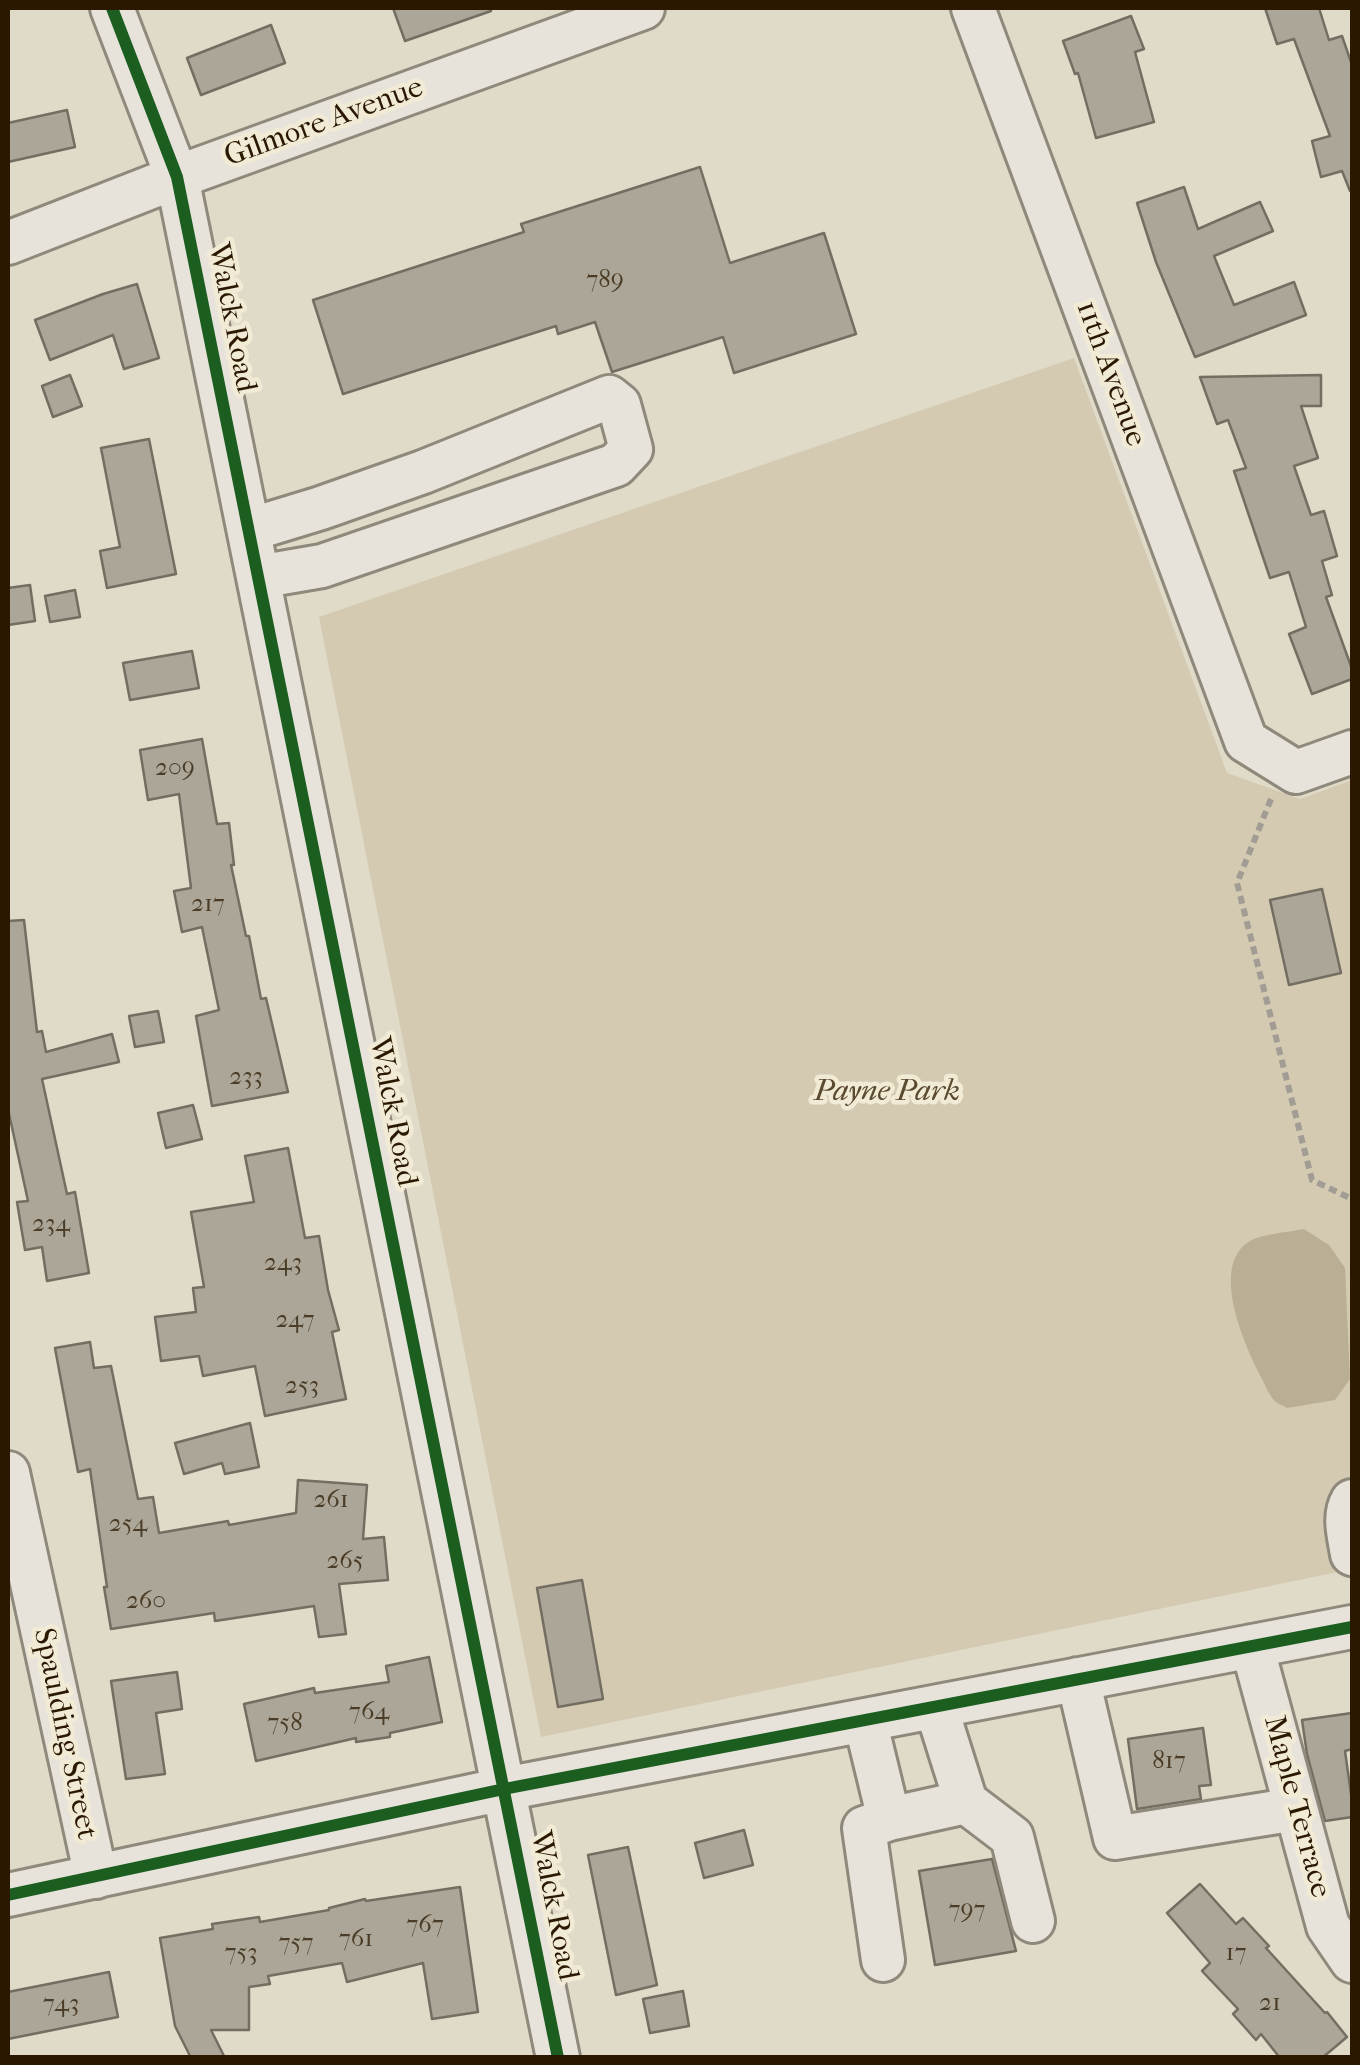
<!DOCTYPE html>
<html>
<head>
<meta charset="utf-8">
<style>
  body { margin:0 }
  #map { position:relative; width:1360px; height:2065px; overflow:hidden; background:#e0dac8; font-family:"IM FELL French Canon",serif }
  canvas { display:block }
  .frame { position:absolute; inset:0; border:10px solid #2a1800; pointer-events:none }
</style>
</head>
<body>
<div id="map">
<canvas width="1360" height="2065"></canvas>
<div class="frame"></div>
</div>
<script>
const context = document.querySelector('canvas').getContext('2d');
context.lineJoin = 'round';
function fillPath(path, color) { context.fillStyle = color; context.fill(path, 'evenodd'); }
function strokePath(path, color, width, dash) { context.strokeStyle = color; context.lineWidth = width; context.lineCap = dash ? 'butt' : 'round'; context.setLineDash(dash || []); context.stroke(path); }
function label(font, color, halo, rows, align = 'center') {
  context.font = font + ' "IM FELL French Canon",serif'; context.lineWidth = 9; context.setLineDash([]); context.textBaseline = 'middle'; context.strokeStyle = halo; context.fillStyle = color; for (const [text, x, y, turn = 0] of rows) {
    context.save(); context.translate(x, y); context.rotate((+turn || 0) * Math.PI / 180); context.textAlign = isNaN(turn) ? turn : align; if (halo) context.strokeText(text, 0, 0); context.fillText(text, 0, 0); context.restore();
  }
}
const green = new Path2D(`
  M 1074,358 L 1227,773 L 1300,799 L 1352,780 L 1352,1569 L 541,1737 L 319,617 Z`);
const water = new Path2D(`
  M 1304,1229 L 1329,1245 L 1345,1268 L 1350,1379 L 1335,1400 L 1287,1408 C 1283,1405 1277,1404 1274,1400 C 1269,1395 1265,1385 1262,1379 C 1246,1348 1208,1266 1250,1241 C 1262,1234 1290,1232 1304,1229 Z`);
const building = new Path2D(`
  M 393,8 L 490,8 L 491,11 L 405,41 Z
  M 1265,8 L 1319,8 L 1329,40 L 1342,36 L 1352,65 L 1352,190 L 1350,191 L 1342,171 L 1321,177 L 1312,141 L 1330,136 L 1294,39 L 1277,44 Z
  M 1131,16 L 1144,49 L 1135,52 L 1154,122 L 1096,138 L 1078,73 L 1075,74 L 1063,41 Z
  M 271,25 L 285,63 L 201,95 L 187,58 Z
  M 67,110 L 75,147 L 8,162 L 8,123 Z
  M 700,167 L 730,263 L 824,233 L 856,334 L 734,373 L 723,337 L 612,372 L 595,322 L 558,334 L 556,326 L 343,394 L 313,300 L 524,232 L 521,224 Z
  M 1184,187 L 1198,229 L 1260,202 L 1273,231 L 1214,256 L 1234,305 L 1294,282 L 1306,315 L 1195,357 L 1156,262 L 1137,203 Z
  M 137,284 L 159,358 L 124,369 L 113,335 L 50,360 L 35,320 L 103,294 Z
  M 70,375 L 82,406 L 53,417 L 42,386 Z
  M 1321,375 L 1321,406 L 1301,406 L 1318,458 L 1294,466 L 1311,515 L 1324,511 L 1337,556 L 1322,561 L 1332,595 L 1326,597 L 1352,669 L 1352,679 L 1312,694 L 1289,634 L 1306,627 L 1289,572 L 1270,578 L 1234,471 L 1246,468 L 1228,420 L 1217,424 L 1200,377 Z
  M 149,439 L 176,574 L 107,588 L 100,551 L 120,547 L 101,448 Z
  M 30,585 L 35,621 L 8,625 L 8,588 Z
  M 75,590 L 80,617 L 50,622 L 45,596 Z
  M 192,651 L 199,688 L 130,700 L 123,663 Z
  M 202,739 L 217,824 L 229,823 L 234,865 L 231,865 L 246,936 L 249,936 L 261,999 L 266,998 L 288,1092 L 212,1106 L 196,1016 L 219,1010 L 202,927 L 182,932 L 174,891 L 191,888 L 179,794 L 148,800 L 140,750 Z
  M 1322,889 L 1341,973 L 1289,985 L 1270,900 Z
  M 24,920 L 37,1032 L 42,1031 L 46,1052 L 112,1034 L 119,1062 L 42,1079 L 67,1194 L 75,1192 L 89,1273 L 47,1281 L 42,1247 L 25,1250 L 17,1202 L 28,1201 L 8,1109 L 8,921 Z
  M 158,1011 L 164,1042 L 135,1047 L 129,1016 Z
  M 193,1105 L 202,1139 L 166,1148 L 158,1113 Z
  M 288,1148 L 305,1238 L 319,1236 L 328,1290 L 339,1330 L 332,1332 L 346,1399 L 265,1416 L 255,1366 L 203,1376 L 199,1356 L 161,1361 L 155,1317 L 196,1312 L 193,1288 L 204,1287 L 191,1212 L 254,1202 L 245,1156 Z
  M 90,1342 L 94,1368 L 111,1366 L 138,1499 L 153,1497 L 159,1533 L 228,1521 L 229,1525 L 296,1513 L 298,1480 L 367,1485 L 363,1539 L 384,1537 L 388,1580 L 339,1584 L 346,1634 L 319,1637 L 314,1606 L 215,1621 L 214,1613 L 111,1629 L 104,1587 L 107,1587 L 90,1469 L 78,1472 L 55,1348 Z
  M 250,1423 L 259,1467 L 225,1474 L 222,1463 L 184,1474 L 175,1443 Z
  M 582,1580 L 603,1699 L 558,1707 L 537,1588 Z
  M 429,1657 L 442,1722 L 390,1733 L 390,1737 L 356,1742 L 356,1738 L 256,1761 L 244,1704 L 314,1688 L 315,1693 L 389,1682 L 386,1666 Z
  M 177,1672 L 182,1709 L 156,1713 L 165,1774 L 126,1779 L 111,1681 Z
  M 1352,1713 L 1352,1749 L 1345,1751 L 1352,1801 L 1352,1817 L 1325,1821 L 1307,1754 L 1302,1720 Z
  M 1203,1728 L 1211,1785 L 1199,1786 L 1201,1799 L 1137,1809 L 1128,1739 Z
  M 744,1830 L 753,1865 L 704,1878 L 695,1843 Z
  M 628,1847 L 657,1985 L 616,1995 L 588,1855 Z
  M 992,1859 L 1016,1951 L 935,1965 L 919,1871 Z
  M 1200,1884 L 1236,1924 L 1243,1918 L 1269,1946 L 1266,1948 L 1325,2013 L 1327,2012 L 1347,2037 L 1322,2058 L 1280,2058 L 1261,2034 L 1256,2040 L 1233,2014 L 1238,2009 L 1202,1971 L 1210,1963 L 1167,1913 Z
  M 460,1887 L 478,2012 L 432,2019 L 423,1963 L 347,1982 L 342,1963 L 268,1976 L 270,1984 L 249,1987 L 249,2030 L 211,2030 L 225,2058 L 191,2058 L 175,2026 L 160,1938 L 213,1929 L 212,1924 L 259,1917 L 260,1922 L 329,1910 L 329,1908 L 365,1899 L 366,1901 Z
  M 109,1972 L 118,2017 L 8,2039 L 8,1992 Z
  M 683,1991 L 689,2026 L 650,2033 L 643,1999 Z`);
const path = new Path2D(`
  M 1271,799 L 1237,883 L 1312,1180 L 1352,1199`);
const minor = new Path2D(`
  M 112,8 L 177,177 L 558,2058
  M 973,8 L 1246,741 L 1296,772 L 1352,752
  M 8,243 L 177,177 L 643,8
  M 249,530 L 321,508 L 423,472 L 609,397 L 619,405 L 631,449 L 616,465 L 322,566 L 258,577
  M 8,1473 L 96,1877
  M 1352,1501 C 1343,1516 1349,1536 1352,1554
  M 1252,1646 L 1328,1926 L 1352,1961
  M 1078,1679 L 1115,1838 L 1296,1809
  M 865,1720 L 889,1819 L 966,1802 L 936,1707
  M 966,1802 L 1012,1837 L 1033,1921
  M 8,1895 L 504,1789 L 1352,1627
  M 883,1960 L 864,1828 L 889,1819`);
const cycleway = new Path2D(`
  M 112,8 L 177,177 L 558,2058
  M 8,1895 L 504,1789 L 1352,1627`);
const numberNames = [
  ["789",605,281],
  ["209",175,769],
  ["217",208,905],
  ["233",246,1078],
  ["234",51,1225],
  ["243",283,1264],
  ["247",295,1321],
  ["253",302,1387],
  ["261",331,1501],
  ["254",128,1525],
  ["265",345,1562],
  ["260",146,1602],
  ["764",369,1713],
  ["758",285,1724],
  ["817",1169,1762],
  ["797",967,1911],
  ["767",425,1926],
  ["761",356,1940],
  ["757",296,1944],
  ["753",241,1954],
  ["17",1236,1954],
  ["21",1270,2004],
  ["743",61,2005]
];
const streetNames = [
  ["Gilmore Avenue",324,123,-20],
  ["Walck Road",231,318,79],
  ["11th Avenue",1110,374,70],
  ["Walck Road",392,1112,79],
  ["Spaulding Street",64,1734,78],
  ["Maple Terrace",1296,1807,75],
  ["Walck Road",553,1906,79]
];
const parkNames = [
  ["Payne Park",887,1093]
];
fillPath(green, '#d3cab1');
fillPath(water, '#baae94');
fillPath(building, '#aba698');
strokePath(building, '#746e62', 2.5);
strokePath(minor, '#8f897c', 48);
strokePath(path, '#a19d94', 6, [8, 5]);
strokePath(minor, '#e7e3db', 42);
strokePath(cycleway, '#1b5e20', 12);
label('25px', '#4a3c26', null, numberNames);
label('30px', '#2a1800', '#f1ead5', streetNames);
label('italic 30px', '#5a4a2f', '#f1ead5', parkNames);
</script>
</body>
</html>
